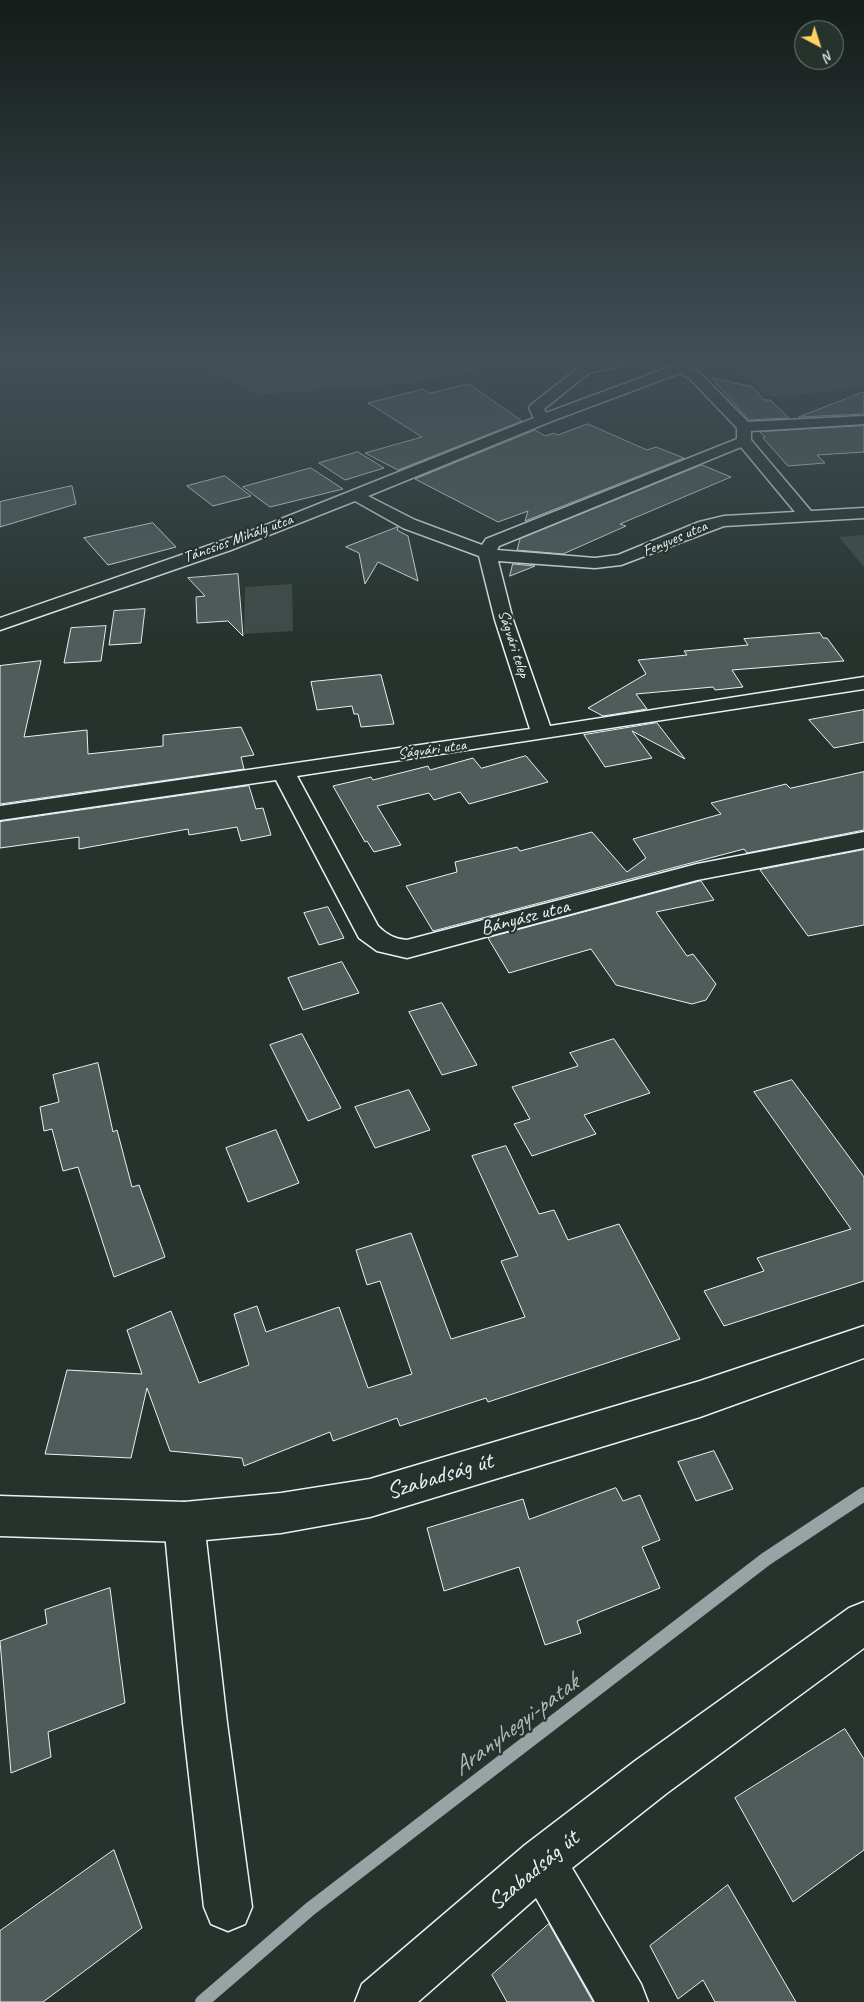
<!DOCTYPE html>
<html>
<head>
<meta charset="utf-8">
<style>
  body { margin:0 }
  #map { position:relative; width:864px; height:2002px; overflow:hidden; background:#26332d; font-family:Caveat,sans-serif }
  canvas { display:block }
  .north { position:absolute; left:794px; top:20px; width:50px; height:50px; box-sizing:border-box; background:#26332d; border:1px solid #747f7e; border-radius:50%; rotate:140deg; font-size:14px; font-weight:700; line-height:20px; text-align:center; color:#e8f1f8 }
  .north::after { content:''; display:block; margin:auto; width:18px; height:22px; background:#ffd166; clip-path:polygon(50% 0,100% 100%,50% 72%,0 100%) }
</style>
</head>
<body>
<div id="map">
<canvas width="864" height="2002"></canvas>
<div class="north">N</div>
</div>
<script>
const context = document.querySelector('canvas').getContext('2d');
context.lineJoin = 'round';
function fillPath(path, color) { context.fillStyle = color; context.fill(path, 'evenodd'); }
function strokePath(path, color, width, dash) { context.strokeStyle = color; context.lineWidth = width; context.lineCap = dash ? 'butt' : 'round'; context.setLineDash(dash || []); context.stroke(path); }
function label(font, color, halo, rows, align = 'center') {
  context.font = font + ' Caveat,sans-serif'; context.lineWidth = 4.5; context.setLineDash([]); context.textBaseline = 'middle'; context.strokeStyle = halo; context.fillStyle = color; for (const [text, x, y, turn = 0] of rows) {
    context.save(); context.translate(x, y); context.rotate((+turn || 0) * Math.PI / 180); context.textAlign = isNaN(turn) ? turn : align; if (halo) context.strokeText(text, 0, 0); context.fillText(text, 0, 0); context.restore();
  }
}
const green = new Path2D(`
  M 196,362 L 511,362 L 415,383 L 257,395 Z
  M 864,362 L 864,388 L 772,397 L 726,363 Z
  M 864,535 L 864,567 L 839,537 Z
  M 292,584 L 293,631 L 244,634 L 245,587 Z`);
const stream = new Path2D(`
  M 202,2002 L 310,1909 L 766,1559 L 864,1494`);
const building = new Path2D(`
  M 712,378 L 753,387 L 764,400 L 770,400 L 789,418 L 749,420 Z
  M 469,384 L 522,421 L 398,470 L 365,453 L 422,437 L 368,403 L 423,389 L 430,393 Z
  M 864,392 L 864,414 L 799,417 Z
  M 588,424 L 647,450 L 656,447 L 684,458 L 525,521 L 528,511 L 498,522 L 415,479 L 535,430 L 545,436 L 554,433 L 557,435 Z
  M 864,426 L 864,452 L 817,455 L 825,463 L 788,466 L 763,438 L 765,437 L 760,432 Z
  M 358,452 L 384,468 L 345,480 L 319,463 Z
  M 702,465 L 731,477 L 620,524 L 626,526 L 563,554 L 517,550 L 520,539 Z
  M 311,468 L 343,489 L 270,507 L 243,487 Z
  M 225,476 L 251,496 L 213,506 L 187,486 Z
  M 72,486 L 76,504 L 0,527 L 0,502 Z
  M 153,523 L 176,547 L 108,565 L 84,538 Z
  M 398,527 L 397,530 L 408,536 L 418,581 L 378,562 L 365,584 L 359,553 L 346,547 Z
  M 513,564 L 535,566 L 510,576 Z
  M 238,574 L 243,636 L 228,621 L 197,623 L 196,597 L 205,596 L 188,578 Z
  M 145,609 L 141,643 L 109,645 L 114,611 Z
  M 106,626 L 101,661 L 64,663 L 71,628 Z
  M 820,633 L 823,638 L 827,638 L 844,661 L 732,670 L 743,687 L 715,690 L 713,687 L 636,694 L 647,709 L 603,716 L 588,708 L 646,674 L 638,660 L 687,655 L 684,651 L 748,645 L 744,639 Z
  M 41,661 L 24,737 L 87,730 L 88,754 L 163,746 L 163,735 L 241,727 L 254,755 L 241,757 L 244,769 L 0,804 L 0,666 Z
  M 381,675 L 394,724 L 361,727 L 358,714 L 354,714 L 352,706 L 317,710 L 311,682 Z
  M 864,710 L 864,742 L 834,748 L 809,720 Z
  M 657,723 L 685,759 L 632,731 L 652,758 L 605,767 L 584,735 Z
  M 526,756 L 548,782 L 469,804 L 460,792 L 434,800 L 429,793 L 377,806 L 401,845 L 374,852 L 367,841 L 365,842 L 333,786 L 371,777 L 373,780 L 428,766 L 430,770 L 473,758 L 481,768 Z
  M 864,772 L 864,830 L 747,853 L 744,849 L 433,931 L 406,886 L 457,872 L 455,862 L 517,847 L 520,851 L 592,832 L 627,872 L 646,858 L 633,839 L 721,814 L 711,803 L 786,784 L 790,788 Z
  M 249,786 L 256,809 L 263,808 L 271,835 L 241,841 L 237,827 L 189,835 L 188,829 L 79,849 L 79,837 L 0,848 L 0,822 Z
  M 864,850 L 864,925 L 808,936 L 760,870 Z
  M 701,881 L 714,900 L 656,912 L 687,956 L 693,954 L 716,984 L 706,1000 L 692,1004 L 616,985 L 591,949 L 509,973 L 488,938 Z
  M 328,907 L 344,938 L 319,945 L 304,913 Z
  M 342,962 L 359,993 L 303,1010 L 288,978 Z
  M 442,1003 L 477,1065 L 442,1075 L 409,1012 Z
  M 302,1034 L 341,1108 L 308,1121 L 270,1045 Z
  M 614,1039 L 650,1093 L 584,1115 L 596,1134 L 532,1156 L 514,1124 L 530,1119 L 512,1087 L 578,1066 L 570,1053 Z
  M 98,1063 L 113,1132 L 117,1130 L 132,1187 L 139,1185 L 165,1257 L 114,1277 L 78,1167 L 63,1171 L 52,1129 L 44,1131 L 40,1107 L 59,1102 L 53,1075 Z
  M 792,1080 L 864,1177 L 864,1281 L 724,1326 L 704,1291 L 764,1271 L 757,1258 L 851,1229 L 754,1092 Z
  M 409,1090 L 430,1130 L 375,1148 L 355,1107 Z
  M 276,1130 L 299,1183 L 248,1202 L 226,1148 Z
  M 506,1146 L 539,1214 L 554,1210 L 568,1240 L 619,1224 L 680,1339 L 488,1402 L 486,1398 L 400,1426 L 397,1418 L 333,1441 L 330,1432 L 244,1466 L 242,1458 L 170,1451 L 147,1388 L 131,1458 L 45,1454 L 67,1370 L 142,1374 L 127,1330 L 171,1311 L 199,1383 L 249,1365 L 234,1314 L 257,1306 L 266,1332 L 339,1307 L 368,1388 L 412,1374 L 380,1281 L 367,1285 L 356,1250 L 411,1233 L 451,1339 L 525,1317 L 501,1261 L 518,1256 L 472,1156 Z
  M 714,1451 L 733,1489 L 696,1501 L 678,1462 Z
  M 616,1488 L 623,1501 L 640,1495 L 660,1540 L 642,1547 L 660,1588 L 577,1621 L 581,1633 L 545,1645 L 519,1567 L 444,1591 L 427,1528 L 523,1499 L 529,1519 Z
  M 110,1588 L 125,1703 L 48,1732 L 51,1757 L 11,1773 L 0,1641 L 47,1624 L 45,1610 Z
  M 845,1729 L 864,1759 L 864,1850 L 793,1902 L 735,1798 Z
  M 114,1850 L 142,1928 L 43,2002 L 0,2002 L 0,1931 Z
  M 728,1885 L 796,2002 L 715,2002 L 703,1980 L 678,1999 L 650,1946 Z
  M 549,1924 L 593,2002 L 507,2002 L 492,1975 Z`);
const minor = new Path2D(`
  M 600,362 L 624,362 L 623,365 L 589,373 L 544,409 L 546,413 L 683,362 L 703,362 L 691,368 L 700,373 L 748,422 L 864,416 L 864,424 L 751,431 L 751,440 L 811,511 L 864,508 L 864,518 L 724,526 L 621,565 L 595,568 L 498,561 L 513,620 L 550,726 L 864,677 L 864,689 L 297,776 L 378,926 C 387,935 395,939 407,940 L 697,864 L 864,832 L 864,848 L 697,880 L 407,958 L 377,951 L 359,938 L 276,780 L 0,820 L 0,806 L 530,729 L 495,620 L 479,556 L 403,528 L 355,501 L 231,550 L 0,630 L 0,618 L 256,529 L 534,418 L 529,408 L 531,405 L 579,367 ZM 680,373 L 690,379 L 737,428 L 737,439 L 486,539 L 482,545 L 415,520 L 368,496 L 552,421 ZM 741,447 L 795,512 L 724,516 L 699,522 L 618,555 L 595,558 L 497,550 L 499,546 Z
  M 184,1502 L 198,1508 L 204,1522 L 227,1723 L 252,1907 L 245,1924 L 228,1931 L 211,1924 L 204,1907 L 183,1723 L 164,1522 L 170,1508 Z
  M 864,1602 L 864,1648 L 667,1793 L 572,1868 L 641,1984 L 648,2002 L 595,2002 L 536,1898 L 418,2002 L 355,2002 L 362,1984 L 525,1845 L 635,1761 L 849,1608 Z`);
const major = new Path2D(`
  M 864,1326 L 864,1358 L 700,1417 L 370,1517 L 281,1533 L 184,1542 L 0,1536 L 0,1496 L 184,1502 L 281,1493 L 370,1479 L 700,1381 Z`);
const farStreetnames = [
  ["Táncsics Mihály utca",238,539,-20],
  ["Fenyves utca",675,539,-23],
  ["Ságvári telep",513,644,72],
  ["Ságvári utca",432,750,-8]
];
const streetNames = [
  ["Bányász utca",525,918,-15]
];
const nearStreetnames = [
  ["Szabadság út",440,1477,-17],
  ["Szabadság út",534,1871,-40]
];
const nearWaternames = [
  ["Aranyhegyi-patak",516,1726,-37]
];
fillPath(green, '#3e4b47');
strokePath(stream, '#98a3a5', 14);
fillPath(building, '#505c59');
strokePath(building, '#e8f1f8', 1);
strokePath(minor, '#e8f1f8', 3);
strokePath(major, '#e8f1f8', 3);
fillPath(minor, '#26332d');
fillPath(major, '#26332d');
const sky = context.createLinearGradient(0, 0, 0, 643);
sky.addColorStop(0, '#151c19');
sky.addColorStop(0.56, '#415057');
sky.addColorStop(1, '#41505700');
context.fillStyle = sky;
context.fillRect(0, 0, 864, 643);
label('16px', '#e8f1f8', '#26332d', farStreetnames);
label('20px', '#e8f1f8', '#26332d', streetNames);
label('24px', '#e8f1f8', '#26332d', nearStreetnames);
label('italic 25px', '#b3bdc0', '#26332d', nearWaternames);
</script>
</body>
</html>
